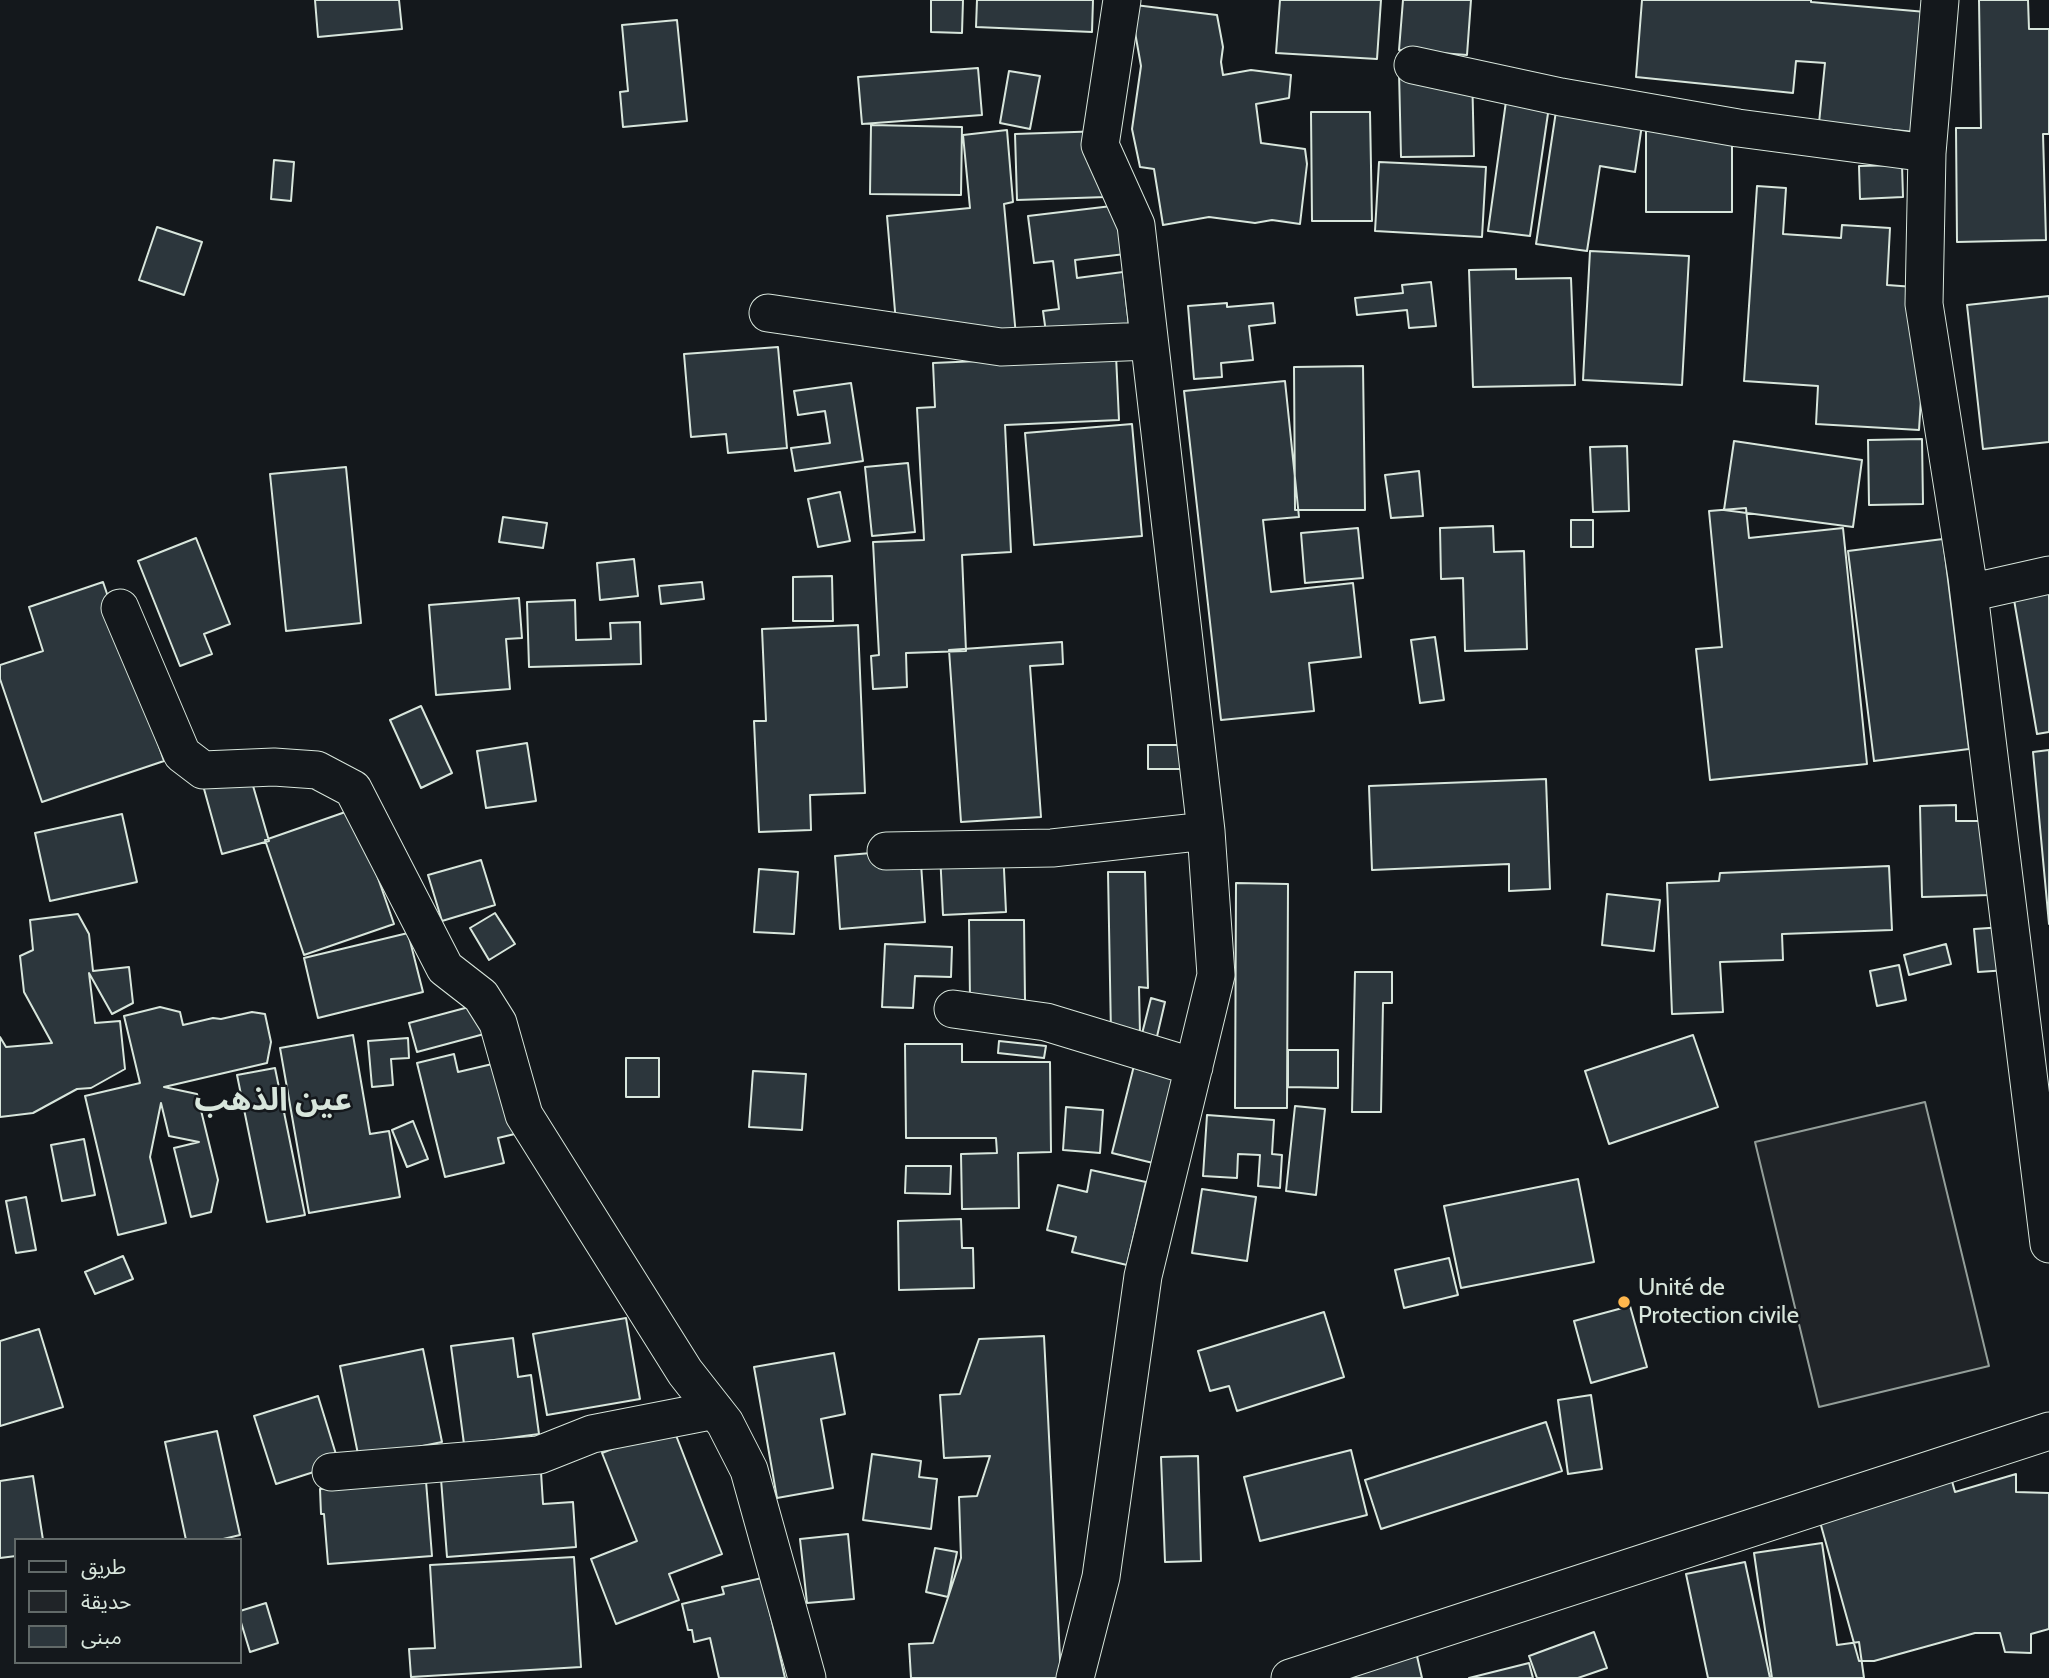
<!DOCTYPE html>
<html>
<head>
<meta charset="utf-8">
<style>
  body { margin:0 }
  #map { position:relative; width:2049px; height:1678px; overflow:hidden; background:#14181c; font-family:Cabin,"Noto Sans Arabic",sans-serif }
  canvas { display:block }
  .legend { position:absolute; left:14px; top:1538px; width:228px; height:126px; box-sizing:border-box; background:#14181c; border:2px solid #626a69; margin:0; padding:9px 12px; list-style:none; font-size:21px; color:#d8e6dc }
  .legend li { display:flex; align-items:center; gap:14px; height:35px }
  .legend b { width:35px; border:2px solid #626a69 }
</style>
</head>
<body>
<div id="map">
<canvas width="2049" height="1678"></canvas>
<ul class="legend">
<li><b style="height:9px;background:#14181c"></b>طريق</li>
<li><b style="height:19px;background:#202428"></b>حديقة</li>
<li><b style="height:19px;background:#2c363c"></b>مبنى</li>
</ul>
</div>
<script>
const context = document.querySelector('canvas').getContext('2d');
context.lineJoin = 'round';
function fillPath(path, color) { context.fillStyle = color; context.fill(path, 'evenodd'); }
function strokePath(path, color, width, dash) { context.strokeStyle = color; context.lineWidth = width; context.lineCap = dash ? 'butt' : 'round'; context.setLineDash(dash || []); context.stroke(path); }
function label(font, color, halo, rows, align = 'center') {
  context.font = font + ' Cabin,"Noto Sans Arabic",sans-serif'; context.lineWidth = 5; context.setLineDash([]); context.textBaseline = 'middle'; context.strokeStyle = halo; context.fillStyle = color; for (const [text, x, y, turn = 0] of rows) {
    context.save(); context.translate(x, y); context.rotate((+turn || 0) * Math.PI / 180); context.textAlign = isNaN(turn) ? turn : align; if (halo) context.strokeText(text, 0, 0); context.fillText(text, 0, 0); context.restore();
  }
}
const green = new Path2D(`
  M 1925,1102 L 1989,1366 L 1819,1407 L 1755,1142 Z`);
const building = new Path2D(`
  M 315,0 L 399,0 L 402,29 L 318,37 Z
  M 931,0 L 963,0 L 962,33 L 931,32 Z
  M 977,0 L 1093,0 L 1092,32 L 976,27 Z
  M 1280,0 L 1381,0 L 1377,59 L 1276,53 Z
  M 1403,0 L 1471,0 L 1467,55 L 1399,50 Z
  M 1642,0 L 1811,0 L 1811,2 L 1926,12 L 1915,132 L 1819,123 L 1825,63 L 1796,61 L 1793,93 L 1636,77 Z
  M 1979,0 L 2028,0 L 2029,29 L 2049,29 L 2049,134 L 2043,134 L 2046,240 L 1957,242 L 1956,128 L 1981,128 Z
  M 1135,5 L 1217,15 L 1223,47 L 1221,62 L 1223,75 L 1251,70 L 1291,75 L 1289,98 L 1256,104 L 1261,143 L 1305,149 L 1307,164 L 1300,224 L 1272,220 L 1255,223 L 1209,217 L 1163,225 L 1154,169 L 1140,167 L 1132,129 L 1141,66 L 1133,21 Z
  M 677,20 L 687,121 L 623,127 L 620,92 L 628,91 L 622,25 Z
  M 978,68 L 982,115 L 862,124 L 858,77 Z
  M 1472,70 L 1474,156 L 1401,157 L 1399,72 Z
  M 1009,71 L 1040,76 L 1030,129 L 1000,123 Z
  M 1508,87 L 1551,93 L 1530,236 L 1488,231 Z
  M 1558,98 L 1644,111 L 1635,172 L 1600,166 L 1587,251 L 1536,244 Z
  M 1311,112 L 1370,112 L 1372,221 L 1312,221 Z
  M 1732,119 L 1732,212 L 1646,212 L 1646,120 Z
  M 871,125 L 962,127 L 961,195 L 870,194 Z
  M 1007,130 L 1013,202 L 1004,204 L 1016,336 L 898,347 L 887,216 L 970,208 L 963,135 Z
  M 1104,131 L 1106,197 L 1017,200 L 1015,134 Z
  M 274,160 L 294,162 L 291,201 L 271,199 Z
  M 1379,162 L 1486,167 L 1482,237 L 1375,231 Z
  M 1902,165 L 1903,197 L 1860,199 L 1859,166 Z
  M 1757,186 L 1786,188 L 1783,234 L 1841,238 L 1842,225 L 1890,228 L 1887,285 L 1928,288 L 1919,430 L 1816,424 L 1818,386 L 1744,381 Z
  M 1120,205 L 1125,254 L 1075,260 L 1077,278 L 1123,272 L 1131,344 L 1049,354 L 1043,311 L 1059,309 L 1053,261 L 1034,263 L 1028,216 Z
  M 157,227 L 202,242 L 184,295 L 139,280 Z
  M 1590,251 L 1689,256 L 1682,385 L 1583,380 Z
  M 1516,269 L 1516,279 L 1571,278 L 1575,385 L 1473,387 L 1469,270 Z
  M 1431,282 L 1436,326 L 1409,328 L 1407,310 L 1357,315 L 1355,298 L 1403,293 L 1402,285 Z
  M 2049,296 L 2049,442 L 1983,449 L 1967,305 Z
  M 1227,303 L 1227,307 L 1273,303 L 1275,323 L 1249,326 L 1253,360 L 1221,363 L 1222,377 L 1194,379 L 1188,306 Z
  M 778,347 L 787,448 L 728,453 L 726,434 L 691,437 L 684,354 Z
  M 1116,355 L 1119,420 L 1005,425 L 1011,552 L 962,555 L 966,651 L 906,653 L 907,687 L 873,689 L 871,656 L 879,655 L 873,542 L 924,540 L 917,408 L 935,407 L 933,363 Z
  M 1363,366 L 1365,510 L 1295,510 L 1294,367 Z
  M 1285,381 L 1299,517 L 1263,520 L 1271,592 L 1353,583 L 1361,657 L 1309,663 L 1314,711 L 1221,720 L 1184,391 Z
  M 851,383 L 863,461 L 795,471 L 791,448 L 830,443 L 825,411 L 798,415 L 794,391 Z
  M 1132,424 L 1142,536 L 1034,545 L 1025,433 Z
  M 1922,439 L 1923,504 L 1869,505 L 1868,440 Z
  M 1734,441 L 1862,460 L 1853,527 L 1724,510 Z
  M 1627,446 L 1629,511 L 1593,512 L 1590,447 Z
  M 908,463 L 915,532 L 872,536 L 865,467 Z
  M 346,467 L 361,623 L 286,631 L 270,474 Z
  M 1419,471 L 1423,516 L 1391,518 L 1385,475 Z
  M 840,492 L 850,541 L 818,547 L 808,499 Z
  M 1746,508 L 1749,538 L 1843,528 L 1867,764 L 1710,780 L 1696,649 L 1722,647 L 1709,511 Z
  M 503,517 L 547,523 L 543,548 L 499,542 Z
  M 1571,520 L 1593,520 L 1593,547 L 1571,547 Z
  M 1493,526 L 1494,552 L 1524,551 L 1527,649 L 1465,651 L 1463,578 L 1441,579 L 1440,528 Z
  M 1358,528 L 1363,578 L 1305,583 L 1301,533 Z
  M 196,538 L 230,624 L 204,634 L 212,654 L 180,666 L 138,561 Z
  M 1943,539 L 1969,749 L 1874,761 L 1848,551 Z
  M 634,559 L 638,596 L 600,600 L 597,563 Z
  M 2049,564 L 2049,732 L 2037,734 L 2012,588 Z
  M 832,576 L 833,621 L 793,621 L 793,577 Z
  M 103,582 L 164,761 L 42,802 L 0,679 L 0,665 L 43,651 L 29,607 Z
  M 702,582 L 704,599 L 661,604 L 659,586 Z
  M 519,598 L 522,638 L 506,639 L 510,689 L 436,695 L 429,605 Z
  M 575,600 L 576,640 L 611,639 L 610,623 L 640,622 L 641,664 L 529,667 L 527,602 Z
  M 858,625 L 865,793 L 810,795 L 811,830 L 759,832 L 754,721 L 766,721 L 762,629 Z
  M 1435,637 L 1444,700 L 1420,703 L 1411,640 Z
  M 1062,642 L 1063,664 L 1030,666 L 1041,817 L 961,822 L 949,650 Z
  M 421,706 L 452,773 L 421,788 L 390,720 Z
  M 527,743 L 536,801 L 486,808 L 477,751 Z
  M 1148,745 L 1191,745 L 1191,769 L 1148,769 Z
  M 2049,750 L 2049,924 L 2033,752 Z
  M 247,765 L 269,841 L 222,854 L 201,778 Z
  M 1546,779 L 1550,889 L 1509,891 L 1509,864 L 1372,870 L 1369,786 Z
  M 1956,805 L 1956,821 L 1988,821 L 1990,895 L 1922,897 L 1920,806 Z
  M 354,809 L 394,924 L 304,955 L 265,840 Z
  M 122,814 L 137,882 L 50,901 L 35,833 Z
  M 1003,848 L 1006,912 L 943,915 L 940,852 Z
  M 920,849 L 925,922 L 840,929 L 835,856 Z
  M 481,860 L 495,905 L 442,921 L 428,875 Z
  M 1889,866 L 1892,930 L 1782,934 L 1783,960 L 1720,962 L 1723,1012 L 1672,1014 L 1667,883 L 1719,881 L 1720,873 Z
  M 759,869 L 798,872 L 794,934 L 754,932 Z
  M 1108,872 L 1145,872 L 1148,988 L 1139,987 L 1140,1034 L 1111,1034 Z
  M 1236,883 L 1288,884 L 1287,1108 L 1235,1108 Z
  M 1607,894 L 1660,900 L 1654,951 L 1602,945 Z
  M 495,913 L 515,944 L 489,960 L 470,928 Z
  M 78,914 L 89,934 L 93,971 L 129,967 L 133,1003 L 112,1014 L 89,973 L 95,1023 L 120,1021 L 125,1069 L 91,1088 L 77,1089 L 33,1113 L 0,1117 L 0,1037 L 6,1047 L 52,1043 L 24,992 L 20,956 L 33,950 L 30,920 Z
  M 969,920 L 1024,920 L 1025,1000 L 970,1000 Z
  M 2004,927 L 2008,970 L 1978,972 L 1974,929 Z
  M 408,933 L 423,992 L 318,1018 L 304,958 Z
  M 885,944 L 952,947 L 951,977 L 915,976 L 913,1008 L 882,1007 Z
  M 1946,944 L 1951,964 L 1909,975 L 1904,955 Z
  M 1899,965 L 1906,1000 L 1877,1006 L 1870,971 Z
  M 1355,972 L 1392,972 L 1392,1003 L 1383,1003 L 1381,1112 L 1352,1112 Z
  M 1151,998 L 1165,1002 L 1155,1045 L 1181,1052 L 1153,1163 L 1112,1153 Z
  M 480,1004 L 488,1033 L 417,1052 L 409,1023 Z
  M 160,1007 L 180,1012 L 183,1025 L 213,1018 L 221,1019 L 252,1012 L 265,1014 L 271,1042 L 267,1063 L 164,1087 L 197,1094 L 218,1180 L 211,1212 L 191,1217 L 174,1148 L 199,1142 L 169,1136 L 161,1103 L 150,1157 L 166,1223 L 118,1235 L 85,1096 L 140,1083 L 124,1016 Z
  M 353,1035 L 370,1134 L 389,1131 L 400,1197 L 309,1213 L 280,1048 Z
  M 1693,1035 L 1718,1107 L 1609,1144 L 1585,1071 Z
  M 408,1038 L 409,1058 L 391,1059 L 393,1085 L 372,1087 L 368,1041 Z
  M 999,1041 L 1046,1046 L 1044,1058 L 998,1053 Z
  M 905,1044 L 962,1044 L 962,1062 L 1050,1062 L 1051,1152 L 1018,1153 L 1019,1208 L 962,1209 L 961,1154 L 997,1153 L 996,1138 L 906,1138 Z
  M 1288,1050 L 1338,1050 L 1338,1088 L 1288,1087 Z
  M 454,1054 L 458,1072 L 501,1062 L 519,1133 L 498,1138 L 504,1163 L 445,1177 L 417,1063 Z
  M 626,1058 L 659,1058 L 659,1097 L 626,1097 Z
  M 275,1068 L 305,1215 L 267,1222 L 237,1075 Z
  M 753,1071 L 806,1074 L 802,1130 L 749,1127 Z
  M 1295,1106 L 1325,1109 L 1316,1195 L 1286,1191 Z
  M 1066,1107 L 1103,1110 L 1100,1153 L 1063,1150 Z
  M 1207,1115 L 1274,1120 L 1272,1154 L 1282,1155 L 1280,1188 L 1258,1186 L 1260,1155 L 1238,1154 L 1237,1178 L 1203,1176 Z
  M 413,1121 L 428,1159 L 407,1167 L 392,1130 Z
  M 84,1139 L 95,1195 L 62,1201 L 51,1145 Z
  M 906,1166 L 951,1166 L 950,1194 L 905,1193 Z
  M 1091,1170 L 1146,1182 L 1127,1265 L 1072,1252 L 1076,1237 L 1047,1230 L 1058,1185 L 1087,1192 Z
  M 1578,1179 L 1594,1262 L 1461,1288 L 1444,1206 Z
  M 1202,1189 L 1256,1197 L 1247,1261 L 1192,1253 Z
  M 26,1197 L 36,1250 L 16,1253 L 6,1201 Z
  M 961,1219 L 962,1248 L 973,1248 L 974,1288 L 899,1290 L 898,1221 Z
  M 123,1256 L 133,1279 L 95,1294 L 85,1272 Z
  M 1449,1258 L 1458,1295 L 1404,1308 L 1395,1270 Z
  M 1630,1306 L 1647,1367 L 1591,1383 L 1574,1321 Z
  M 1324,1312 L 1344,1377 L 1237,1411 L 1229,1386 L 1210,1391 L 1198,1351 Z
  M 626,1318 L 640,1399 L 547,1415 L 533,1334 Z
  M 39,1329 L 63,1407 L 0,1426 L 0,1341 Z
  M 1044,1336 L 1061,1678 L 911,1678 L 909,1644 L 933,1643 L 961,1558 L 959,1497 L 977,1496 L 990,1456 L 944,1458 L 940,1395 L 960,1394 L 979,1339 Z
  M 513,1338 L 518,1377 L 531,1375 L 539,1434 L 464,1444 L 451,1346 Z
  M 423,1349 L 442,1442 L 359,1459 L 340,1366 Z
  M 834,1353 L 845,1414 L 821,1419 L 833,1488 L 777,1498 L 754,1367 Z
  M 1591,1395 L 1602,1469 L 1568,1474 L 1558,1400 Z
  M 318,1396 L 339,1464 L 276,1484 L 254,1416 Z
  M 1546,1422 L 1562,1471 L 1381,1529 L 1365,1480 Z
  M 672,1425 L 722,1554 L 669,1574 L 679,1600 L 616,1624 L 591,1559 L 637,1541 L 602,1453 Z
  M 217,1431 L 240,1535 L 219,1540 L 186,1540 L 165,1442 Z
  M 1351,1450 L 1367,1515 L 1260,1541 L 1244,1477 Z
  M 872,1454 L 921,1461 L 919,1477 L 937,1479 L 931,1529 L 863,1520 Z
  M 1198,1456 L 1201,1561 L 1165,1562 L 1161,1457 Z
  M 541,1472 L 543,1504 L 573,1502 L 576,1547 L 447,1557 L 441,1479 Z
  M 1950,1474 L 1955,1492 L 2016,1474 L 2016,1492 L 2049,1493 L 2049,1629 L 2031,1634 L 2031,1653 L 2005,1652 L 2000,1633 L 1975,1633 L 1874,1661 L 1859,1661 L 1815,1504 Z
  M 33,1476 L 43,1540 L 16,1540 L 16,1556 L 0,1558 L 0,1481 Z
  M 426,1481 L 432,1556 L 328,1564 L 324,1514 L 321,1514 L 320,1489 Z
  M 848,1534 L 854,1599 L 807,1603 L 800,1539 Z
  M 1822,1543 L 1837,1645 L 1859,1642 L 1864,1678 L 1772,1678 L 1754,1553 Z
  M 935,1548 L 957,1552 L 948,1597 L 926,1592 Z
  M 574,1557 L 581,1667 L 411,1677 L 409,1649 L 435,1648 L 430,1565 Z
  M 1745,1562 L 1770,1678 L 1708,1678 L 1686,1574 Z
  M 762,1578 L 785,1678 L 719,1678 L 710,1638 L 694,1642 L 692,1630 L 688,1630 L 682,1604 L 724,1594 L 722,1587 Z
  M 266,1603 L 278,1643 L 250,1652 L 240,1619 L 240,1611 Z
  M 1594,1632 L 1607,1668 L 1578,1678 L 1537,1678 L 1529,1656 Z
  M 1414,1643 L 1422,1678 L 1328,1678 Z
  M 1529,1663 L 1533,1678 L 1469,1678 Z`);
const street = new Path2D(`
  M 1940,0 L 1927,153 L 1924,304 L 1967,577 L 2049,1244
  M 1413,65 L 1561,97 L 1738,128 L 1927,153
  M 768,313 L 1001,347 L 1149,341
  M 1969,593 L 2049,575
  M 120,608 L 182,754 L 203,770 L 274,767 L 317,770 L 353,789 L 445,968 L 481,996 L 498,1023 L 524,1115 L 685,1372 L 725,1423 L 749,1470 L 807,1678
  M 886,851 L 1052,848 L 1206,831
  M 953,1009 L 1046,1022 L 1194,1067
  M 331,1472 L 539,1455 L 592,1434 L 715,1410
  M 1075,1678 L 1101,1577 L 1143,1276 L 1216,975 L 1206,831 L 1136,225 L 1100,145 L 1122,0
  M 1290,1678 L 2049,1431`);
const markers = [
  [1624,1302,7,"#ffb74d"]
];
const poiNames = [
  ["Unité de",1638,1288],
  ["Protection civile",1638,1316]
];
const districtNames = [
  ["عين الذهب",273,1101]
];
fillPath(green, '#202428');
strokePath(green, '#939e99', 2);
fillPath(building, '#2c363c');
strokePath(building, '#d8e6dc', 2);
strokePath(street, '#d8e6dc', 39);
strokePath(street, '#14181c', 37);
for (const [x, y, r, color] of markers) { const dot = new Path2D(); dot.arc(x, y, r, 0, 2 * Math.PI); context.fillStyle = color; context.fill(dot); strokePath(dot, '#14181c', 2.5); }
label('24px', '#d8e6dc', '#14181c', poiNames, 'left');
label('bold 32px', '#d8e6dc', '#14181c', districtNames);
</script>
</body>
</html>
